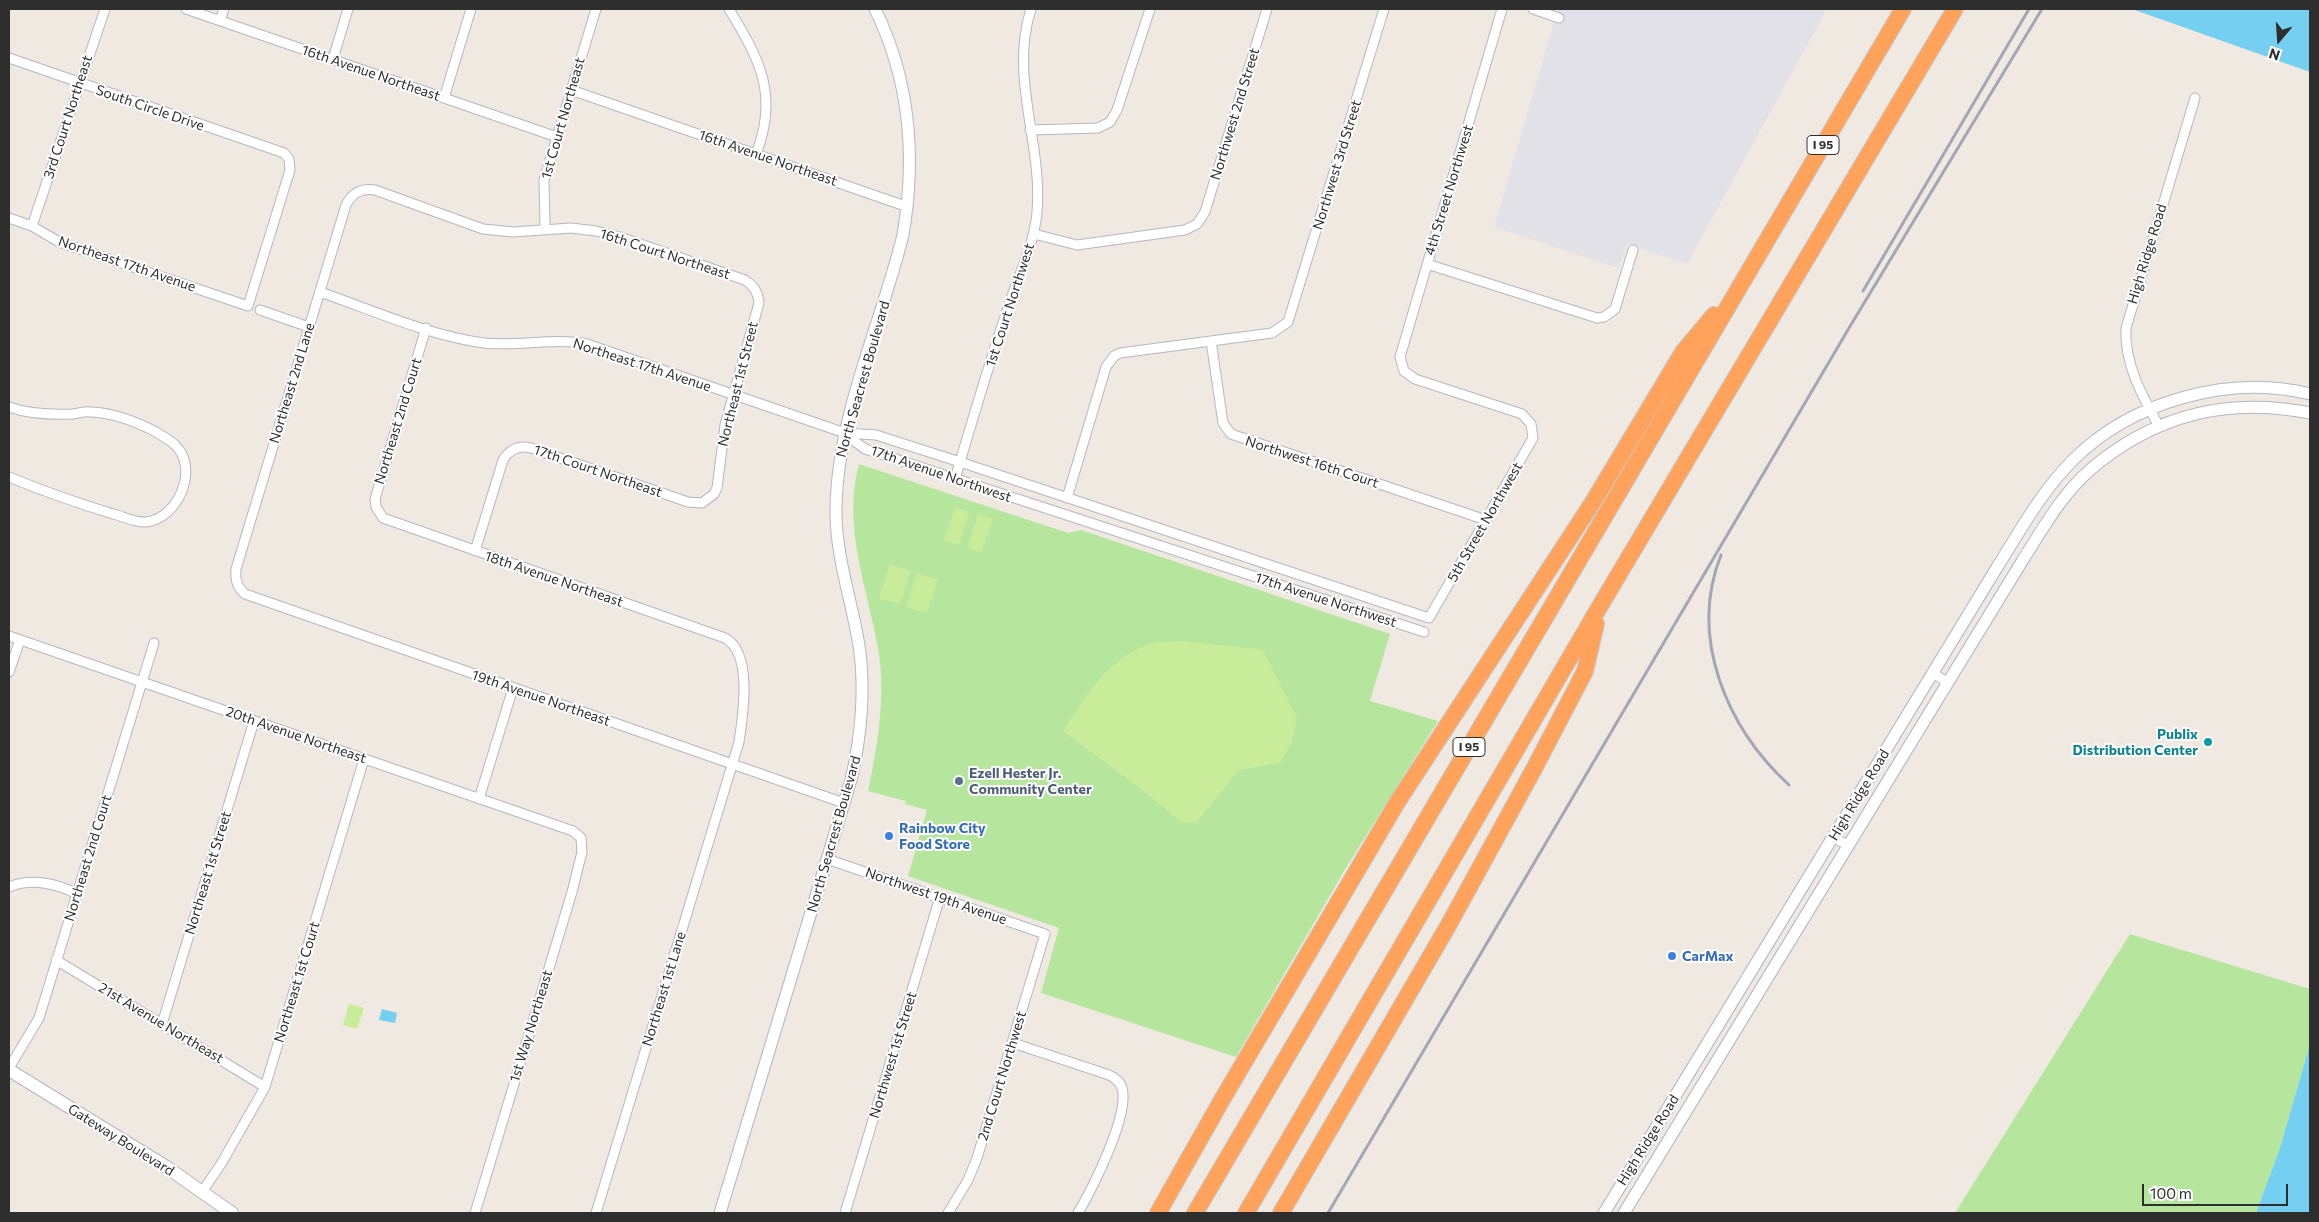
<!DOCTYPE html>
<html>
<head>
<meta charset="utf-8">
<style>
  body { margin:0 }
  #map { position:relative; width:2319px; height:1222px; overflow:hidden; background:#efe9e1; font-family:Commissioner,sans-serif }
  canvas { display:block }
  .frame { position:absolute; inset:0; border:10px solid #2e2e2e; pointer-events:none }
  .north { position:absolute; left:2254px; top:15px; width:50px; height:50px; -webkit-text-stroke:4px #fff; paint-order:stroke; rotate:198deg; font-size:14px; font-weight:700; line-height:20px; text-align:center; color:#2e2e2e }
  .north::after { content:''; display:block; margin:auto; width:18px; height:22px; background:#2e2e2e; clip-path:polygon(50% 0,100% 100%,50% 72%,0 100%) }
  .scale { position:absolute; left:2142px; top:1184px; width:146px; height:22px; box-sizing:border-box; border:2px solid #2e2e2e; border-top:0; padding-left:6px; font-size:15px; line-height:18px; white-space:nowrap; color:#2e2e2e; -webkit-text-stroke:4px #fff; paint-order:stroke }
</style>
</head>
<body>
<div id="map">
<canvas width="2319" height="1222"></canvas>
<div class="frame"></div>
<div class="north">N</div>
<div class="scale">100 m</div>
</div>
<script>
const context = document.querySelector('canvas').getContext('2d');
context.lineJoin = 'round';
function fillPath(path, color) { context.fillStyle = color; context.fill(path, 'evenodd'); }
function strokePath(path, color, width, dash) { context.strokeStyle = color; context.lineWidth = width; context.lineCap = dash ? 'butt' : 'round'; context.setLineDash(dash || []); context.stroke(path); }
function label(font, color, halo, rows, align = 'center') {
  context.font = font + ' Commissioner,sans-serif'; context.lineWidth = 4; context.setLineDash([]); context.textBaseline = 'middle'; context.strokeStyle = halo; context.fillStyle = color; for (const [text, x, y, turn = 0] of rows) {
    context.save(); context.translate(x, y); context.rotate((+turn || 0) * Math.PI / 180); context.textAlign = isNaN(turn) ? turn : align; if (halo) context.strokeText(text, 0, 0); context.fillText(text, 0, 0); context.restore();
  }
}
const industrial = new Path2D(`
  M 1558,9 L 1827,9 L 1687,264 L 1627,244 L 1618,268 L 1494,227 Z`);
const green = new Path2D(`
  M 859,464 L 1068,533 L 1081,530 L 1390,634 L 1370,701 L 1438,721 L 1347,866 L 1236,1057 L 1041,993 L 1059,928 L 908,876 L 927,810 L 905,804 L 906,801 L 868,791 C 878,745 886,695 878,648 C 867,587 842,526 859,464 Z
  M 2130,934 L 2310,989 L 2310,1044 L 2280,1148 L 2256,1213 L 1955,1213 Z`);
const pitch = new Path2D(`
  M 955,507 L 969,512 L 959,545 L 944,540 Z
  M 978,514 L 993,519 L 982,552 L 967,548 Z
  M 890,564 L 911,571 L 900,604 L 879,598 Z
  M 917,573 L 938,580 L 927,613 L 906,607 Z
  M 1184,641 L 1263,650 L 1297,718 L 1292,742 L 1280,763 L 1239,770 L 1196,823 L 1182,823 L 1141,789 L 1063,731 C 1085,696 1111,655 1153,643 C 1162,641 1174,642 1184,641 Z
  M 349,1004 L 364,1008 L 357,1029 L 343,1025 Z`);
const water = new Path2D(`
  M 2132,9 L 2310,9 L 2310,72 Z
  M 382,1009 L 397,1013 L 395,1023 L 379,1020 Z
  M 2310,1044 L 2310,1213 L 2256,1213 L 2280,1148 Z`);
const minor = new Path2D(`
  M 186,9 L 557,137
  M 729,9 C 760,60 779,95 756,154
  M 1533,9 L 1559,18
  M 220,20 L 224,9
  M 9,58 L 284,153 L 289,159 L 290,170 L 248,306 L 59,242 L 32,226 L 9,218
  M 333,59 L 348,9
  M 571,90 L 908,207
  M 444,98 L 471,9
  M 1030,130 L 1098,128 L 1110,122 L 1117,110 L 1150,9
  M 32,226 L 105,9
  M 545,228 L 544,180 L 596,9
  M 1034,234 L 1077,245 L 1185,230 L 1197,224 L 1205,212 L 1267,9
  M 1427,264 L 1597,318 L 1604,317 L 1615,309 L 1633,250
  M 320,292 C 372,310 430,336 484,343 C 519,347 553,337 587,344 L 845,433 L 876,435 L 960,462 L 1429,618 L 1533,438 L 1531,424 L 1522,414 L 1415,379 L 1404,371 L 1400,357 L 1502,9
  M 260,310 L 309,327
  M 426,328 L 375,499 L 376,507 L 383,518 L 725,638 C 753,653 743,715 739,742 L 596,1213
  M 1211,341 L 1223,423 L 1231,434 L 1486,520
  M 9,407 C 29,414 51,415 73,414 C 79,413 85,411 91,412 C 114,413 137,422 156,432 C 162,436 170,440 175,445 C 200,468 178,519 146,522 C 136,523 122,516 113,514 C 77,503 43,491 9,477
  M 2159,426 C 2142,396 2124,363 2126,328 L 2195,98
  M 845,434 L 865,449 L 1424,632
  M 955,479 C 972,421 989,363 1009,305 C 1019,273 1034,246 1037,212 C 1043,144 1009,77 1031,9
  M 1067,498 L 1106,367 L 1114,356 L 1120,353 L 1272,333 L 1288,322 L 1384,9
  M 475,551 L 503,460 C 510,449 519,445 531,448 L 688,502 L 702,503 L 714,494 L 717,488 L 725,425 L 759,303 C 758,292 754,286 745,280 L 620,237 L 596,231 L 571,228 L 513,232 L 483,229 L 375,190 C 361,188 352,193 346,205 L 236,569 C 235,580 237,587 245,594 L 844,803
  M 9,636 L 573,831 L 581,838 L 582,852 L 572,892 L 475,1213
  M 9,672 L 20,640
  M 1933,673 L 1948,683
  M 479,799 L 513,688
  M 1833,837 L 1849,846
  M 827,859 L 1045,934 L 977,1158 L 968,1180 L 948,1213
  M 9,887 C 31,878 56,883 77,894
  M 56,960 L 265,1087
  M 162,1024 L 254,721
  M 1013,1043 L 1109,1075 C 1115,1078 1120,1081 1122,1088 C 1130,1115 1092,1189 1078,1213
  M 9,1068 L 39,1018 L 154,643
  M 202,1192 L 221,1164 L 265,1087 L 364,759
  M 845,1213 L 940,897`);
const tertiary = new Path2D(`
  M 720,1213 L 851,780 C 861,737 865,695 860,652 C 853,603 835,557 836,507 C 838,414 881,324 903,235 C 916,158 910,80 875,9
  M 1604,1213 L 1996,569 C 2020,531 2041,492 2073,460 C 2132,401 2230,374 2310,394
  M 1624,1213 C 1730,1041 1835,869 1939,697 C 1967,652 1994,607 2021,563 C 2042,530 2061,495 2091,469 C 2156,414 2228,397 2310,413`);
const secondary = new Path2D(`
  M 9,1070 L 165,1166 L 232,1213`);
const motorway = new Path2D(`
  M 1158,1213 L 1223,1098 L 1398,801 L 1593,502 L 1683,352 L 1714,315
  M 1195,1213 L 1903,9
  M 1246,1213 L 1600,606 L 1955,9
  M 1281,1213 L 1448,926 L 1535,767 L 1585,671 L 1596,624`);
const rail = new Path2D(`
  M 1863,291 L 2029,9
  M 1721,555 C 1688,638 1727,728 1789,785
  M 1328,1213 L 1852,323 L 2042,9`);
const markers = [
  [2208,742,5,"#0f9aa8"],
  [959,781,5,"#5c6f8a"],
  [889,836,5,"#3f7fe0"],
  [1672,956,5,"#3f7fe0"]
];
const shields = [
  [1823,145,32],
  [1469,747,32]
];
const shieldNames = [
  ["I 95",1823,145],
  ["I 95",1469,747]
];
const streetNames = [
  ["16th Avenue Northeast",371,73,19],
  ["South Circle Drive",150,108,19],
  ["Northwest 2nd Street",1235,114,-73],
  ["3rd Court Northeast",68,117,-72],
  ["1st Court Northeast",563,118,-74],
  ["16th Avenue Northeast",768,158,19],
  ["Northwest 3rd Street",1337,165,-73],
  ["4th Street Northwest",1449,190,-73],
  ["16th Court Northeast",665,254,18],
  ["High Ridge Road",2147,254,-73],
  ["Northeast 17th Avenue",127,264,19],
  ["1st Court Northwest",1010,305,-72],
  ["Northeast 17th Avenue",642,365,18],
  ["North Seacrest Boulevard",863,379,-74],
  ["Northeast 2nd Lane",292,383,-73],
  ["Northeast 1st Street",738,384,-76],
  ["Northeast 2nd Court",398,421,-73],
  ["Northwest 16th Court",1312,462,18],
  ["17th Court Northeast",598,471,19],
  ["17th Avenue Northwest",941,474,19],
  ["5th Street Northwest",1485,522,-60],
  ["18th Avenue Northeast",554,579,19],
  ["17th Avenue Northwest",1326,600,18],
  ["19th Avenue Northeast",541,698,19],
  ["20th Avenue Northeast",296,735,19],
  ["High Ridge Road",1859,795,-59],
  ["North Seacrest Boulevard",834,834,-74],
  ["Northeast 2nd Court",88,858,-73],
  ["Northeast 1st Street",208,873,-73],
  ["Northwest 19th Avenue",936,896,19],
  ["Northeast 1st Court",297,982,-73],
  ["Northeast 1st Lane",664,989,-73],
  ["21st Avenue Northeast",161,1023,31],
  ["1st Way Northeast",531,1026,-73],
  ["Northwest 1st Street",893,1055,-73],
  ["2nd Court Northwest",1002,1076,-73],
  ["Gateway Boulevard",121,1140,32],
  ["High Ridge Road",1648,1140,-58]
];
const cultureNames = [
  ["Publix",2198,734],
  ["Distribution Center",2198,750]
];
const serviceNames = [
  ["Ezell Hester Jr.",969,773],
  ["Community Center",969,789]
];
const shopNames = [
  ["Rainbow City",899,828],
  ["Food Store",899,844],
  ["CarMax",1682,956]
];
fillPath(industrial, '#e3e1e8');
fillPath(green, '#b6e59e');
fillPath(pitch, '#c9ec9a');
fillPath(water, '#75cff0');
strokePath(minor, '#b4b7c1', 11);
strokePath(tertiary, '#b4b7c1', 13);
strokePath(secondary, '#b4b7c1', 14);
strokePath(motorway, '#c9c9c9', 18);
strokePath(minor, '#fff', 9);
strokePath(tertiary, '#fff', 11);
strokePath(secondary, '#fff', 12);
strokePath(motorway, '#ffa35c', 16);
strokePath(rail, '#a3a6b8', 3);
for (const [x, y, r, color] of markers) { const dot = new Path2D(); dot.arc(x, y, r, 0, 2 * Math.PI); context.fillStyle = color; context.fill(dot); strokePath(dot, '#fff', 2); }
for (const [x, y, w] of shields) { const box = new Path2D(); box.roundRect(x - w / 2, y - 9.5, w, 19, 4); context.fillStyle = '#fff'; context.fill(box); strokePath(box, '#2e2e2e', 1); }
label('bold 12px', '#2e2e2e', null, shieldNames);
label('14px', '#2e2e2e', '#fff', streetNames);
label('bold 14px', '#0d838f', '#fff', cultureNames, 'right');
label('bold 14px', '#4e5e75', '#fff', serviceNames, 'left');
label('bold 14px', '#366cbe', '#fff', shopNames, 'left');
</script>
</body>
</html>
